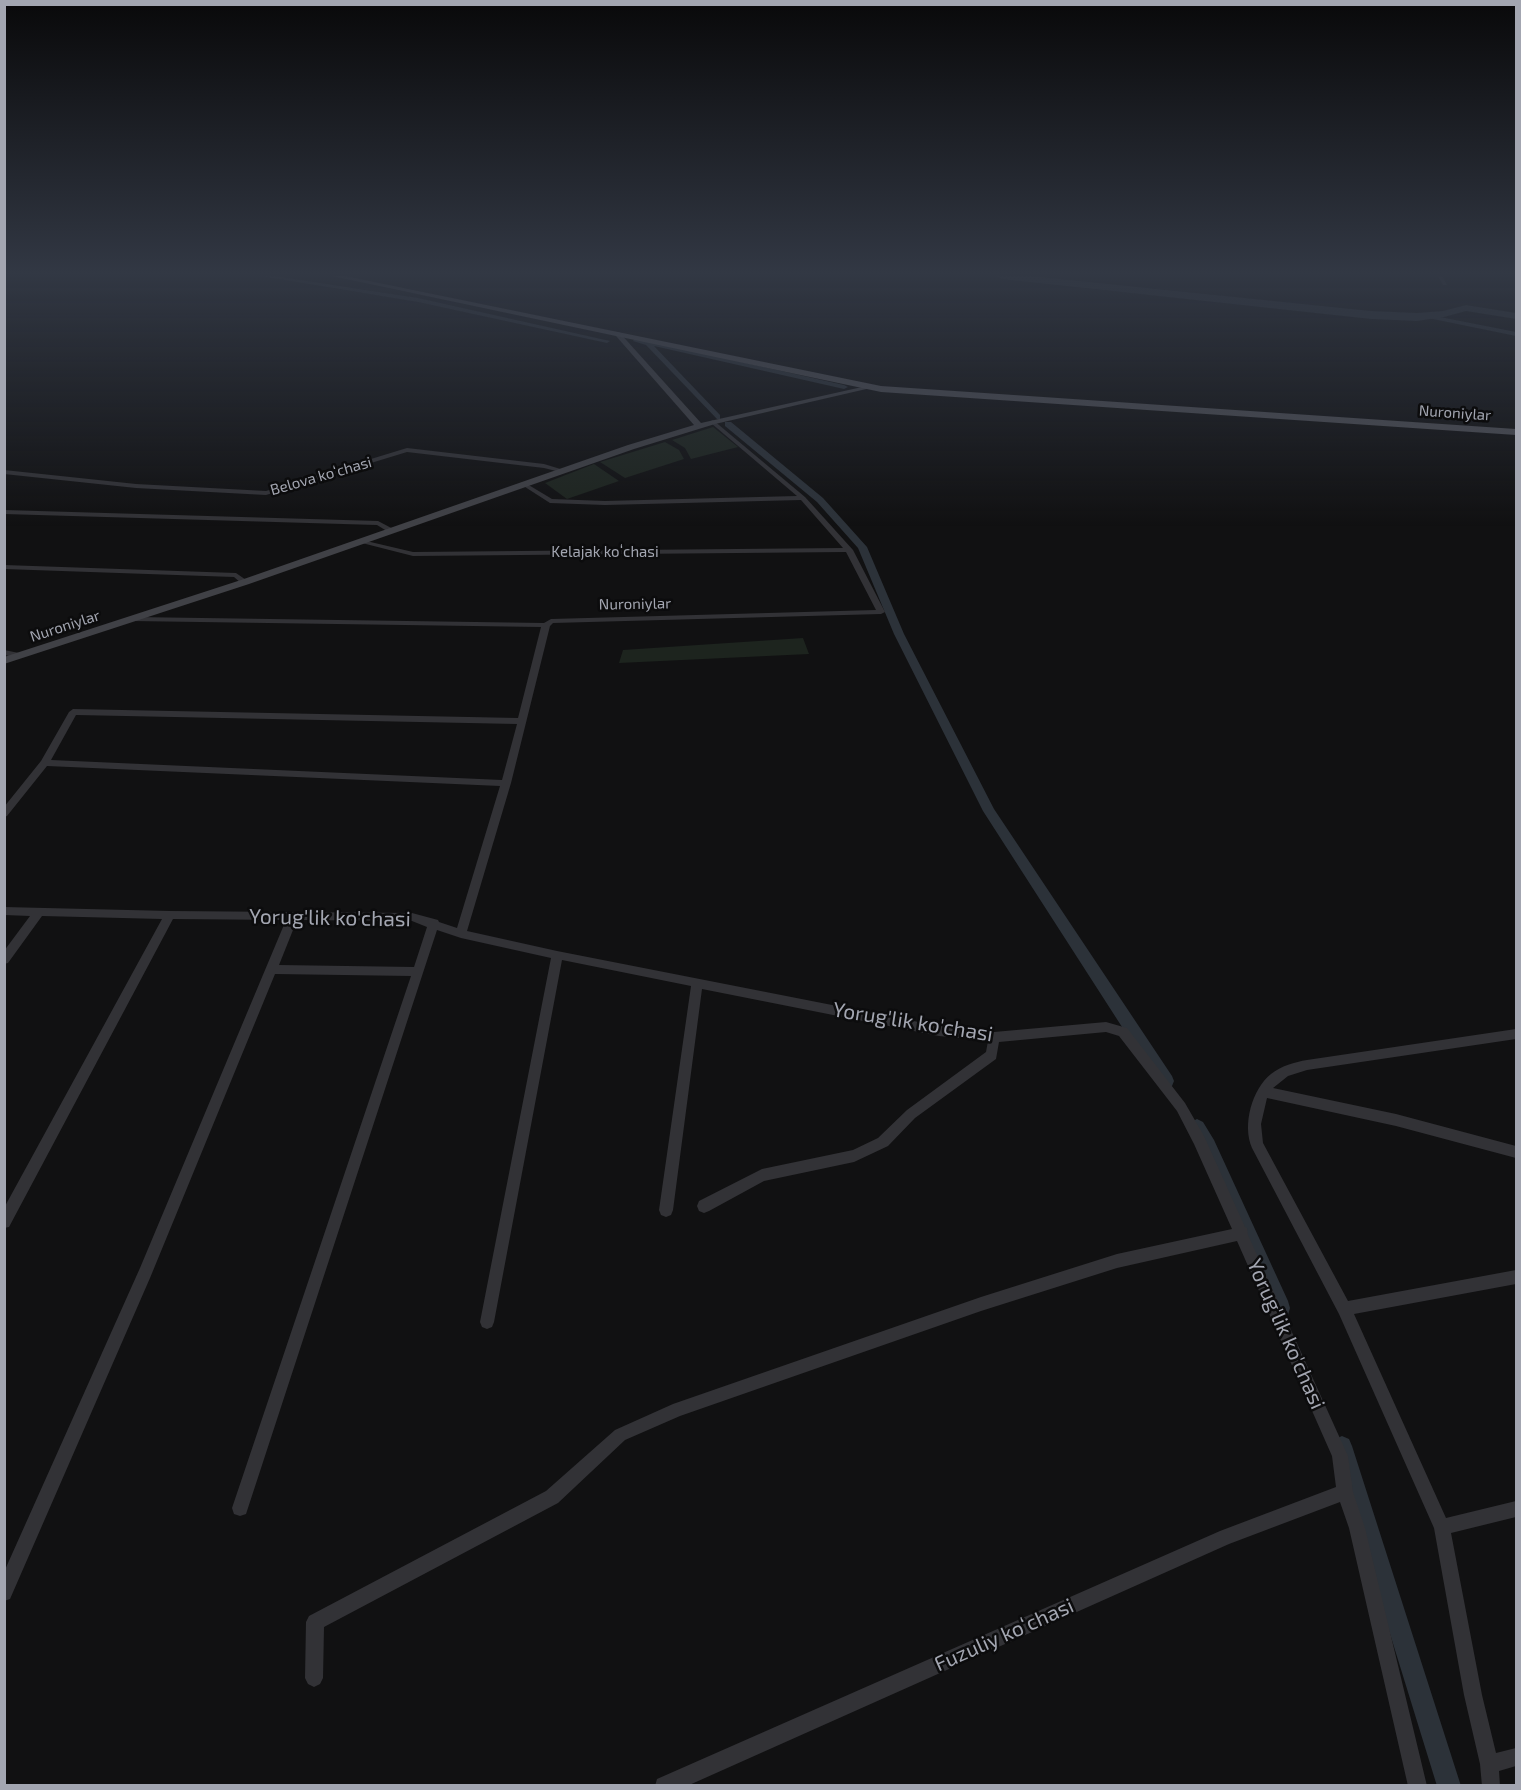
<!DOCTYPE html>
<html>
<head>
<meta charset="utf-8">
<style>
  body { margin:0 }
  #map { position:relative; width:1521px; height:1790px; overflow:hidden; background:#111112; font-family:"Exo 2",sans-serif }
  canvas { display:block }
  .frame { position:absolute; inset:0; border:6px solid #a3a6b1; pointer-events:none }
</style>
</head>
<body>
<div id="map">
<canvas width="1521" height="1790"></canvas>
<div class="frame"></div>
</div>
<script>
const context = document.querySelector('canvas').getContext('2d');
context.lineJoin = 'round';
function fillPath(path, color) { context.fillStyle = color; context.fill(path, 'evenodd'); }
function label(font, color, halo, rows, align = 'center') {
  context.font = font + ' "Exo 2",sans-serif'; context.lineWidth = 5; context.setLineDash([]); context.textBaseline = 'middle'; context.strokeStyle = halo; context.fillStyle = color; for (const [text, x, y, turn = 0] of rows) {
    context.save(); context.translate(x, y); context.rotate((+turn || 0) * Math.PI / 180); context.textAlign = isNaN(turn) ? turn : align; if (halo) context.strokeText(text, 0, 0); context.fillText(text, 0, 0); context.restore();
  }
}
const green = new Path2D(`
  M 713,427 L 738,447 L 691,459 L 685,448 L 672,440 Z
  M 665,442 L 679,450 L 684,459 L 625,478 L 600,462 Z
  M 594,464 L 619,481 L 567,499 L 545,483 Z
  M 803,638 L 809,654 L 619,663 L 623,650 Z`);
const canal = new Path2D(`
  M 261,276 L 274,276 L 418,298 L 610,341 L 607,343 L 418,302 Z
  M 1425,314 L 1516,332 L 1516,336 L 1423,317 Z
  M 635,338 L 844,385 L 848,387 L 844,389 L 654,346 L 720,415 L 720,419 L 717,419 L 646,345 L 633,341 Z
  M 725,422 L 731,422 L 823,498 L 867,547 L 904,634 L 994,809 L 1172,1076 L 1174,1081 L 1172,1086 L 1166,1088 L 1160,1086 L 983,811 L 894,634 L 858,548 L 817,502 L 725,426 Z
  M 1197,1119 L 1203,1122 L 1214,1140 L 1288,1301 L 1290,1308 L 1288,1315 L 1281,1317 L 1274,1315 L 1202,1150 L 1189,1127 L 1191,1122 Z
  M 1342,1436 L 1349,1439 L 1352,1446 L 1461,1786 L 1437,1786 L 1332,1446 L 1335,1439 Z`);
const river = new Path2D(`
  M 997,276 L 1030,276 L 1371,311 L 1417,313 L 1443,311 L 1466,305 L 1516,313 L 1516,319 L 1466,311 L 1444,317 L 1417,321 L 1371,319 L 1002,279 Z`);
const minor = new Path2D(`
  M 1438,276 L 1442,276 L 1447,285 L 1443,285 Z
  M 713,420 L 805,497 L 825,519 L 853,550 L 885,612 L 881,614 L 553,623 L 550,626 L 511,783 L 467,931 L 557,951 L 939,1026 L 994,1032 L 1106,1022 L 1127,1028 L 1185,1103 L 1204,1136 L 1245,1227 L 1247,1228 L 1248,1235 L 1348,1456 L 1353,1492 L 1365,1528 L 1427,1786 L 1408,1786 L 1349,1528 L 1340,1502 L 1229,1544 L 687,1786 L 655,1786 L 657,1779 L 1220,1531 L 1336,1487 L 1332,1456 L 1237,1241 L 1117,1268 L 981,1311 L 680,1416 L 625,1440 L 558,1503 L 324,1627 L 323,1678 L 320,1684 L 314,1687 L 308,1684 L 305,1678 L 306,1622 L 309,1616 L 546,1491 L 615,1430 L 673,1404 L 981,1297 L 1117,1254 L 1232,1229 L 1194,1144 L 1177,1111 L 1119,1036 L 1106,1032 L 999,1042 L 996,1059 L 915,1118 L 888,1146 L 854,1162 L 764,1181 L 709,1211 L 704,1213 L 699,1211 L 697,1206 L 699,1201 L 762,1169 L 853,1150 L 878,1138 L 907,1110 L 986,1052 L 988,1041 L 939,1036 L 702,989 L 673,1210 L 671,1215 L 666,1217 L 661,1215 L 659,1210 L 691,986 L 562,960 L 494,1322 L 492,1327 L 487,1329 L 482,1327 L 480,1322 L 551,958 L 461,938 L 437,930 L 246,1514 L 240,1516 L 234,1514 L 232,1508 L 411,976 L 275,974 L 150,1278 L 10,1599 L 4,1601 L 4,1572 L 140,1268 L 286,920 L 173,919 L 9,1227 L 4,1228 L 4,1208 L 162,919 L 42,916 L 8,963 L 4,964 L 4,951 L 30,916 L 4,915 L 4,907 L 170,911 L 412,913 L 438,920 L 439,922 L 457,928 L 500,786 L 47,766 L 7,816 L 4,817 L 4,807 L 41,761 L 69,712 L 73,709 L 518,718 L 541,627 L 131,621 L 131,617 L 134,617 L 544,623 L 551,619 L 876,610 L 846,552 L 413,556 L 358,542 L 362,540 L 413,552 L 843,548 L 801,500 L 605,505 L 550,503 L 522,485 L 527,484 L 552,499 L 605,501 L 797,496 L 711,423 L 711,421 ZM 76,715 L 517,724 L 502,780 L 51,760 ZM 297,920 L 412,921 L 427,927 L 414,967 L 279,965 Z
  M 407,448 L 544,464 L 567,471 L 564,473 L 544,468 L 407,452 L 266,495 L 136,488 L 4,474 L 4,470 L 136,484 L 266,491 Z
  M 4,510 L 378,521 L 397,531 L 390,533 L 377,525 L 4,514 Z
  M 4,565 L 236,573 L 249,582 L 242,584 L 234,577 L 4,569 Z
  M 4,650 L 24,654 L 25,656 L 21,658 L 4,655 Z
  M 1516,1029 L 1516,1039 L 1307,1070 L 1288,1076 L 1273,1088 L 1396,1114 L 1516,1146 L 1516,1158 L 1396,1126 L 1267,1098 L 1261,1124 L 1263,1143 L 1348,1301 L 1516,1270 L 1516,1284 L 1354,1314 L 1446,1518 L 1516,1501 L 1516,1517 L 1451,1533 L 1482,1695 L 1496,1753 L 1516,1748 L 1516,1766 L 1499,1771 L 1500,1786 L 1482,1786 L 1480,1764 L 1464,1695 L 1434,1528 L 1339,1314 L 1252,1148 C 1242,1125 1252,1089 1271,1074 C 1281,1066 1295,1062 1307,1060 Z`);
const secondary = new Path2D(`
  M 619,332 L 701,423 L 871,385 L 875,387 L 715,424 L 634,449 L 249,584 L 4,664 L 4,657 L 241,580 L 628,445 L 694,425 L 616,336 L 615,334 Z`);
const primary = new Path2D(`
  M 332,276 L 345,276 L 881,386 L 1516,429 L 1516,435 L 881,392 Z`);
const farStreetnames = [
  ["Nuroniylar",1455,413,4],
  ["Belova koʻchasi",321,476,-16],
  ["Kelajak koʻchasi",605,552],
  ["Nuroniylar",635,604,-1],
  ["Nuroniylar",65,626,-18]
];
const nearStreetnames = [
  ["Yorug'lik ko'chasi",330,918,1],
  ["Yorug'lik ko'chasi",913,1022,9],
  ["Yorug'lik ko'chasi",1286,1334,66],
  ["Fuzuliy koʻchasi",1004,1635,-24]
];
fillPath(green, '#1d241e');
fillPath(canal, '#2c3239');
fillPath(river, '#2c3239');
fillPath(minor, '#323236');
fillPath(secondary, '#404146');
fillPath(primary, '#4e4f55');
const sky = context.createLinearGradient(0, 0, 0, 526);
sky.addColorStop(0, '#09090a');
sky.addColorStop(0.52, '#323844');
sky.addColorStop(1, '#32384400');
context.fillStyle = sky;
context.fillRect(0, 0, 1521, 526);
label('15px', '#a3a6b1', '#0c0c0d', farStreetnames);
label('21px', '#a3a6b1', '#0c0c0d', nearStreetnames);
</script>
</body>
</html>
